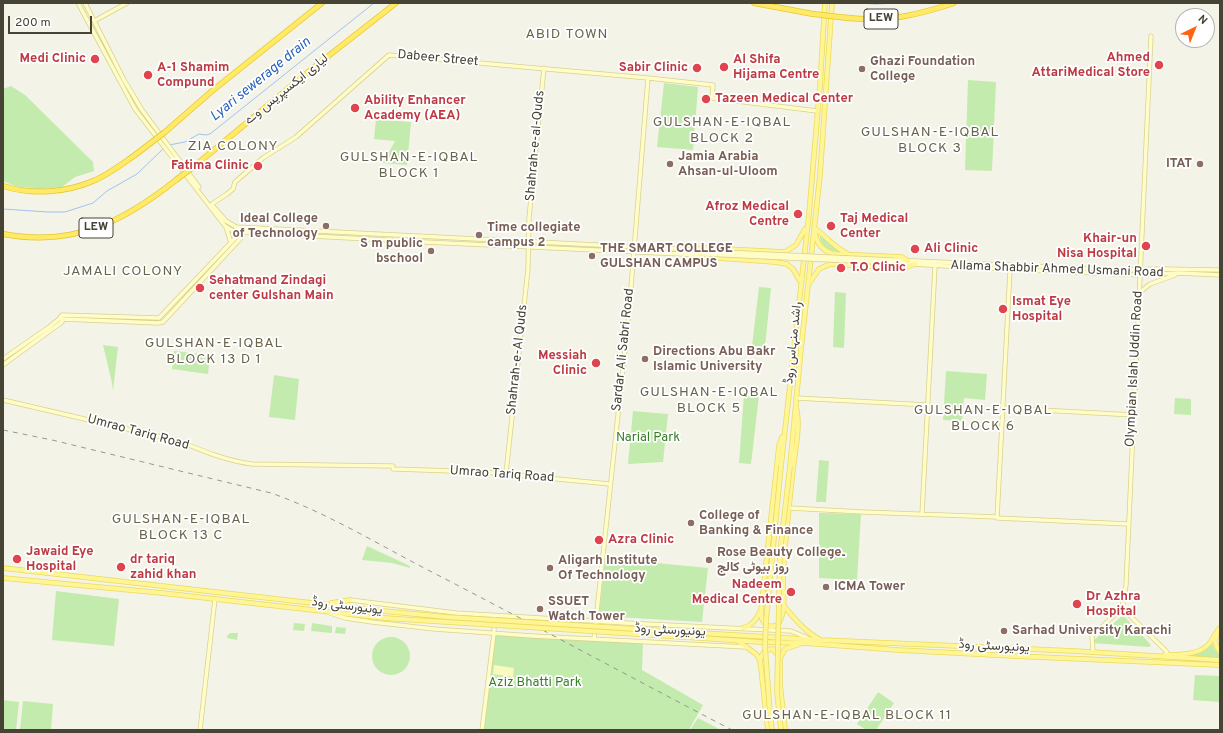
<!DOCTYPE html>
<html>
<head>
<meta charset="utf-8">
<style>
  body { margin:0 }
  #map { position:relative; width:1223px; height:733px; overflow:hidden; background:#f4f3e7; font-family:Overpass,sans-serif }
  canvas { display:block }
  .frame { position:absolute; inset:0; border:4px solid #474435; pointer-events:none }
  .north { position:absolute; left:1175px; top:8px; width:40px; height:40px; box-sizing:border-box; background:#fff; border:1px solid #b5b4ae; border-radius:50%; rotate:43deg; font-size:11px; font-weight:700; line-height:16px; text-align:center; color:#474435 }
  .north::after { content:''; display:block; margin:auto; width:14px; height:18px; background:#ff6413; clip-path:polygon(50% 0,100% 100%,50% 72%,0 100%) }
  .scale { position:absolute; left:8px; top:16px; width:84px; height:18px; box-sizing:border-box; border:2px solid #474435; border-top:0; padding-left:5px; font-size:12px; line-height:14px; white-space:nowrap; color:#474435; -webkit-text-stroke:3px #fff; paint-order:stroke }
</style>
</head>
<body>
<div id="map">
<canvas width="1223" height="733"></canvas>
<div class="frame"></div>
<div class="north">N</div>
<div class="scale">200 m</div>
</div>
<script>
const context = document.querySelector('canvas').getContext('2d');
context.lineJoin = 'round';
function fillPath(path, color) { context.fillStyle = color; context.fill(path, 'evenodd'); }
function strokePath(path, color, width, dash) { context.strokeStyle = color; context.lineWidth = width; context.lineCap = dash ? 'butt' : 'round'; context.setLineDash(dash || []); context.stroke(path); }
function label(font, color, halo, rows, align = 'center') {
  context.font = font + ' Overpass,Vazirmatn,sans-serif'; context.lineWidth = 3.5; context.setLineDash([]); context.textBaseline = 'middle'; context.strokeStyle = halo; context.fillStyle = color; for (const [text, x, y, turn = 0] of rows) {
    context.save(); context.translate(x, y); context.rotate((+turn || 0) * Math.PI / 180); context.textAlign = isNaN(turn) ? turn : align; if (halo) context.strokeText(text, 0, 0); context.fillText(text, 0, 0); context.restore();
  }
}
const green = new Path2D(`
  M 968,80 L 996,82 L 992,171 L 965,170 Z
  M 664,83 L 698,87 L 693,150 L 657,147 Z
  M 11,86 L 25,95 L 93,162 L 94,171 L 75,177 L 62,187 L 41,189 L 15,186 L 3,181 L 3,89 Z
  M 376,119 L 411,122 L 407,165 L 383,163 L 395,141 L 374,139 Z
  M 820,235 L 822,235 L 839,251 C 830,253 819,245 820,235 Z
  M 759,287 L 771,288 L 765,347 L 752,346 Z
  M 835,292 L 846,293 L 844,348 L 833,347 Z
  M 103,345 L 118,347 L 113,391 L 112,383 Z
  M 174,351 L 210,355 L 208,374 L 172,369 Z
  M 946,371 L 987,374 L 985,400 L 964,398 L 962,421 L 943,420 Z
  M 274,375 L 299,379 L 295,420 L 269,417 Z
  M 744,395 L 759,396 L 751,464 L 739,463 Z
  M 1175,398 L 1191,399 L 1191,415 L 1174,414 Z
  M 633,411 L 668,414 L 663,462 L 628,464 Z
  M 819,460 L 829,461 L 826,502 L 816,502 Z
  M 819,513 L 861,514 L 857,580 L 819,578 Z
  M 367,546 L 410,566 L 410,568 L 392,563 L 362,560 Z
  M 605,558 L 708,568 L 702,622 L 599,616 Z
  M 56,591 L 119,599 L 114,646 L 52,640 Z
  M 1123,615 L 1151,645 L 1149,647 L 1092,643 L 1093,641 Z
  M 294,623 L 305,624 L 304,631 L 293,630 Z
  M 312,623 L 332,626 L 332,633 L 311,631 Z
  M 336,627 L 346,628 L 345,634 L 335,633 Z
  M 230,633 L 238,633 L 237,640 L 227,638 L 227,636 Z
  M 493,633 L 643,642 L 642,670 L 703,705 L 689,730 L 482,730 Z
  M372 656a19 19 0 1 1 38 0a19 19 0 1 1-38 0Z
  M 1212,643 L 1214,649 L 1220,656 L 1220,658 L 1183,657 L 1199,653 Z
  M 1195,675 L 1220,676 L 1220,702 L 1193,700 Z
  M 878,692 L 894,703 L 876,730 L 866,730 L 857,724 Z
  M 3,700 L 19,702 L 16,730 L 3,730 Z
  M 23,701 L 53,704 L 51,730 L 20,730 Z
  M 698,718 L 721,730 L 690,730 Z`);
const sand = new Path2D(`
  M 494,665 L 514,668 L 513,677 L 493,674 Z`);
const stream = new Path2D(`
  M 856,3 L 876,4 L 898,3
  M 169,145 L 185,142 L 199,134 L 206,135 L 210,134 L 374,3
  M 3,209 L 48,212 L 65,212 L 93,203 L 107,191 L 137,174 L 163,149`);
const secondary = new Path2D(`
  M 78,3 L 135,109 L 225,226 L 235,232 L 425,242 L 702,255
  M 85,3 L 124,80 L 142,110 L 199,187
  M 94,21 L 127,3
  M 212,204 L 227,194 L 233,189 L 235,182 L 263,158 L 296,137 L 389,55 L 648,78 L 713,85 L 712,98 L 817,111
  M 212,205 L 226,221 L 236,227 L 698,250
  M 226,227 L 231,243
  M 894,260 L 1119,270 L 1164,269 L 1220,270
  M 894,263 L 963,267 L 1140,275 L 1178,273 L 1220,275
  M 1010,270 L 997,518 L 1128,524
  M 1139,293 L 1150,284 L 1175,275
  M 62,315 L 159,318 L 241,232 L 248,228
  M 62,319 L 158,323 L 163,322 L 241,238 L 242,234 L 236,227
  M 3,359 L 49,327 L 59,319 L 61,316
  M 3,365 L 62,322 L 62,318
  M 796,398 L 928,405
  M 3,400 L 179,441 C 203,451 226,461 252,464 L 393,466
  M 1003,408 L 1134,415
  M 393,469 L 483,472 L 610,484
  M 506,473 L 528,269 L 529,218 L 544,68
  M 789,508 L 863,512 L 997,517
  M 922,514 L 935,266
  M 350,600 L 456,613 L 625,623 L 791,631 L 808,638
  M 1122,608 L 1166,651 L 1168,656
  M 330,613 L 345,618 L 372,622 L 434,629 L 533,636 L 746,647
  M 594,639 L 629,312 L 648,78
  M 1093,652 L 1092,636 L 1122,608 L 1126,585 L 1151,36
  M 200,730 L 215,599
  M 482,730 L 494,633 L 494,618`);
const primary = new Path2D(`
  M 814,228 C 826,236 835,248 848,254
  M 815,233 C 817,244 822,250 833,254 L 902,257 L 908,261
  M 696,249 L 703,248 L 785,252 L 796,245 L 805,229
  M 700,255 L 704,257 L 775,262 L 787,264 L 793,269 L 800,281
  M 808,285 L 819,269 L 830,264 L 904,268 L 915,264
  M 782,437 L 779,446 L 761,610 C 761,613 761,618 763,621 C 767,628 777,628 780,621 C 786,608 783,590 783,576 C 785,540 789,505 793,470 C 795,451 801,425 796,407
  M 781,466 L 809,214 L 820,85 L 825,3
  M 790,466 L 801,349 L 820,175 L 832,3
  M 3,568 L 383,611
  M 3,578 L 162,593 L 384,618
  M 331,603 L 350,600
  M 783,605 C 794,618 804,631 819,639
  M 743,628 C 752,626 757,619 761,610
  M 700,633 L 820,640 L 1074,651 L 1220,660
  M 1217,634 C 1214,640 1215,646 1220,652
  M 700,638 L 760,642 L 804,643 L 898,650 L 1014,656 L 1220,665
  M 738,641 L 756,654 L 760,660 L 768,730
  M 1164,655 C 1179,655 1199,655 1209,644 C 1213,639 1215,633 1220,628
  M 760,660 C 762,653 766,649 773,649 L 778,656
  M 785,730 L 780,684 L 780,658 L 785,649 L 800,644`);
const highway = new Path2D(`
  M 754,3 L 813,14
  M 948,5 L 954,3
  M 165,132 L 212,91 L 322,3
  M 197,164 L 313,68 L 396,3
  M 3,186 C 32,195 65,193 93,181 C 108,175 122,164 135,155
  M 3,234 C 73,247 122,223 176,180`);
const rail = new Path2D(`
  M 3,430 L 52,440 L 271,493 C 325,512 376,543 426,569 C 529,622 630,677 732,730`);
const secondaryBridge = new Path2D(`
  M 702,251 L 894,260
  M 704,254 L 894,263`);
const primaryBridge = new Path2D(`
  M 383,611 L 447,617 L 700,633
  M 384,618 L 700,638
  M 772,730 L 770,713 L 765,647 L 766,621 L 781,466
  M 781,730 L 777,692 L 780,553 L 790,466`);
const highwayBridge = new Path2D(`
  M 813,14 C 831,16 850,19 868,19 C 896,20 922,13 948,5
  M 135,155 L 165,132
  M 176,180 L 197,164`);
const markers = [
  [95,59,5,"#e0444e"],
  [1159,65,5,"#e0444e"],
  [724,67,5,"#e0444e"],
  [697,68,5,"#e0444e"],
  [862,69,4,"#8d6e63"],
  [148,75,5,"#e0444e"],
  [706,99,5,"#e0444e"],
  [355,108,5,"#e0444e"],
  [670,164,4,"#8d6e63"],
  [1200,164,4,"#8d6e63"],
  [258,166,5,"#e0444e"],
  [798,214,5,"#e0444e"],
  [326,226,4,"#8d6e63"],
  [831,226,5,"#e0444e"],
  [479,235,4,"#8d6e63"],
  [1146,246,5,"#e0444e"],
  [915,249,5,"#e0444e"],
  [431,251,4,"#8d6e63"],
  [592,256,4,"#8d6e63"],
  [841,268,5,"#e0444e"],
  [200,288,5,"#e0444e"],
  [1003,309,5,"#e0444e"],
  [645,359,4,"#8d6e63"],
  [596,363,5,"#e0444e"],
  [691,523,4,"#8d6e63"],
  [599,540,5,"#e0444e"],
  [17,559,5,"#e0444e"],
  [709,560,4,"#8d6e63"],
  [121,567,5,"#e0444e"],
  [550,568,4,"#8d6e63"],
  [826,587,4,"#8d6e63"],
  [791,592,5,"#e0444e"],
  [1077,604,5,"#e0444e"],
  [540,609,4,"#8d6e63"],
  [1004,631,4,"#8d6e63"]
];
const shields = [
  [881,19,34],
  [96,228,34]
];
const shieldNames = [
  ["LEW",881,19],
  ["LEW",96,228]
];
const healthNames = [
  ["Ahmed",1150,58,"right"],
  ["AttariMedical Store",1150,73,"right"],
  ["Medi Clinic",86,59,"right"],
  ["Al Shifa",733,60],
  ["Hijama Centre",733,75],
  ["A-1 Shamim",157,68],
  ["Compund",157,83],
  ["Sabir Clinic",688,68,"right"],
  ["Tazeen Medical Center",715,99],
  ["Ability Enhancer",364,101],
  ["Academy (AEA)",364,116],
  ["Fatima Clinic",249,166,"right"],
  ["Afroz Medical",789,207,"right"],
  ["Centre",789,222,"right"],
  ["Taj Medical",840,219],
  ["Center",840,234],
  ["Khair-un",1137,239,"right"],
  ["Nisa Hospital",1137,254,"right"],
  ["Ali Clinic",924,249],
  ["T.O Clinic",850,268],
  ["Sehatmand Zindagi",209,281],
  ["center Gulshan Main",209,296],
  ["Ismat Eye",1012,302],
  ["Hospital",1012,317],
  ["Messiah",587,356,"right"],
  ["Clinic",587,371,"right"],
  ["Azra Clinic",608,540],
  ["Jawaid Eye",26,552],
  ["Hospital",26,567],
  ["dr tariq",130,560],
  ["zahid khan",130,575],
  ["Nadeem",782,585,"right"],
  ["Medical Centre",782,600,"right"],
  ["Dr Azhra",1086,597],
  ["Hospital",1086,612]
];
const streetNames = [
  ["Dabeer Street",438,59,5],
  ["لیاری ایکسپریس وے",287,90,-39],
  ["Shahrah-e-al-Quds",536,146,-85],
  ["Allama Shabbir Ahmed Usmani Road",1057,270,2],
  ["راشد منہاس روڈ",794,343,-84],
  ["Sardar Ali Sabri Road",624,350,-84],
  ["Shahrah-e-Al Quds",518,360,-84],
  ["Olympian Islah Uddin Road",1135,369,-87],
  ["Umrao Tariq Road",138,433,15],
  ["Umrao Tariq Road",502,475,4],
  ["یونیورسٹی روڈ",347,607,7],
  ["یونیورسٹی روڈ",670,631,3],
  ["یونیورسٹی روڈ",994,647,3]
];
const educationNames = [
  ["Ghazi Foundation",870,62],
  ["College",870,77],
  ["Jamia Arabia",678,157],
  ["Ahsan-ul-Uloom",678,172],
  ["ITAT",1192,164,"right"],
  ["Ideal College",318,219,"right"],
  ["of Technology",318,234,"right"],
  ["Time collegiate",487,228],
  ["campus 2",487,243],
  ["S m public",423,244,"right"],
  ["bschool",423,259,"right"],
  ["THE SMART COLLEGE",600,249],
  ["GULSHAN CAMPUS",600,264],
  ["Directions Abu Bakr",653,352],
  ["Islamic University",653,367],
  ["College of",699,516],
  ["Banking & Finance",699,531],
  ["Rose Beauty College۔",717,553],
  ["روز بیوٹی کالج",717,568],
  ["Aligarh Institute",558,561],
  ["Of Technology",558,576],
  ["ICMA Tower",834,587],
  ["SSUET",548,602],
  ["Watch Tower",548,617],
  ["Sarhad University Karachi",1012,631]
];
const parkNames = [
  ["Narial Park",648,438],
  ["Aziz Bhatti Park",535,683]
];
const neighbourhoodNames = [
  ["ABID TOWN",567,35],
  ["GULSHAN-E-IQBAL",722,123],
  ["BLOCK 2",722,139],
  ["GULSHAN-E-IQBAL",930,133],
  ["BLOCK 3",930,149],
  ["ZIA COLONY",233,147],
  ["GULSHAN-E-IQBAL",409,158],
  ["BLOCK 1",409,174],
  ["JAMALI COLONY",123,272],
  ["GULSHAN-E-IQBAL",214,344],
  ["BLOCK 13 D 1",214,360],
  ["GULSHAN-E-IQBAL",709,393],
  ["BLOCK 5",709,409],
  ["GULSHAN-E-IQBAL",983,411],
  ["BLOCK 6",983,427],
  ["GULSHAN-E-IQBAL",181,520],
  ["BLOCK 13 C",181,536],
  ["GULSHAN-E-IQBAL BLOCK 11",847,716]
];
const waterNames = [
  ["Lyari sewerage drain",261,80,-39]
];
fillPath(green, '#c3ebad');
fillPath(sand, '#faf9c0');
strokePath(stream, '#a0c1f4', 1);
strokePath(secondary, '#d7d294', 5);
strokePath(primary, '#eadb5f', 5.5);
strokePath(highway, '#e6c62f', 6);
strokePath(secondary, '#fffcc6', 3.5);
strokePath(primary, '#fff595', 4);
strokePath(highway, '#ffea67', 4.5);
strokePath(rail, '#969696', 1, [5, 5]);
strokePath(secondaryBridge, '#d7d294', 5, []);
strokePath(primaryBridge, '#eadb5f', 5.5, []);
strokePath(highwayBridge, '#e6c62f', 6, []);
strokePath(secondaryBridge, '#fffcc6', 3.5);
strokePath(primaryBridge, '#fff595', 4);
strokePath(highwayBridge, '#ffea67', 4.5);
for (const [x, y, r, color] of markers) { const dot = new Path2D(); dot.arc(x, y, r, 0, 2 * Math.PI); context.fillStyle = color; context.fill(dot); strokePath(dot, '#fff', 1.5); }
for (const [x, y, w] of shields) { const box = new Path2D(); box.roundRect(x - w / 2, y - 10, w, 20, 3); context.fillStyle = '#fff'; context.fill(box); strokePath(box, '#474435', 1); }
label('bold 12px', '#474435', null, shieldNames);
label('bold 13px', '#be3a42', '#fff', healthNames, 'left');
label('13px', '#474435', '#fff', streetNames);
label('bold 13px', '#785e54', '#fff', educationNames, 'left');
label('13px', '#357d25', '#fff', parkNames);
context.letterSpacing = '1px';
label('14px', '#6b644c', '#fff', neighbourhoodNames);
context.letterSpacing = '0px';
label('italic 14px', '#2860b9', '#fff', waterNames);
</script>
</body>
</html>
